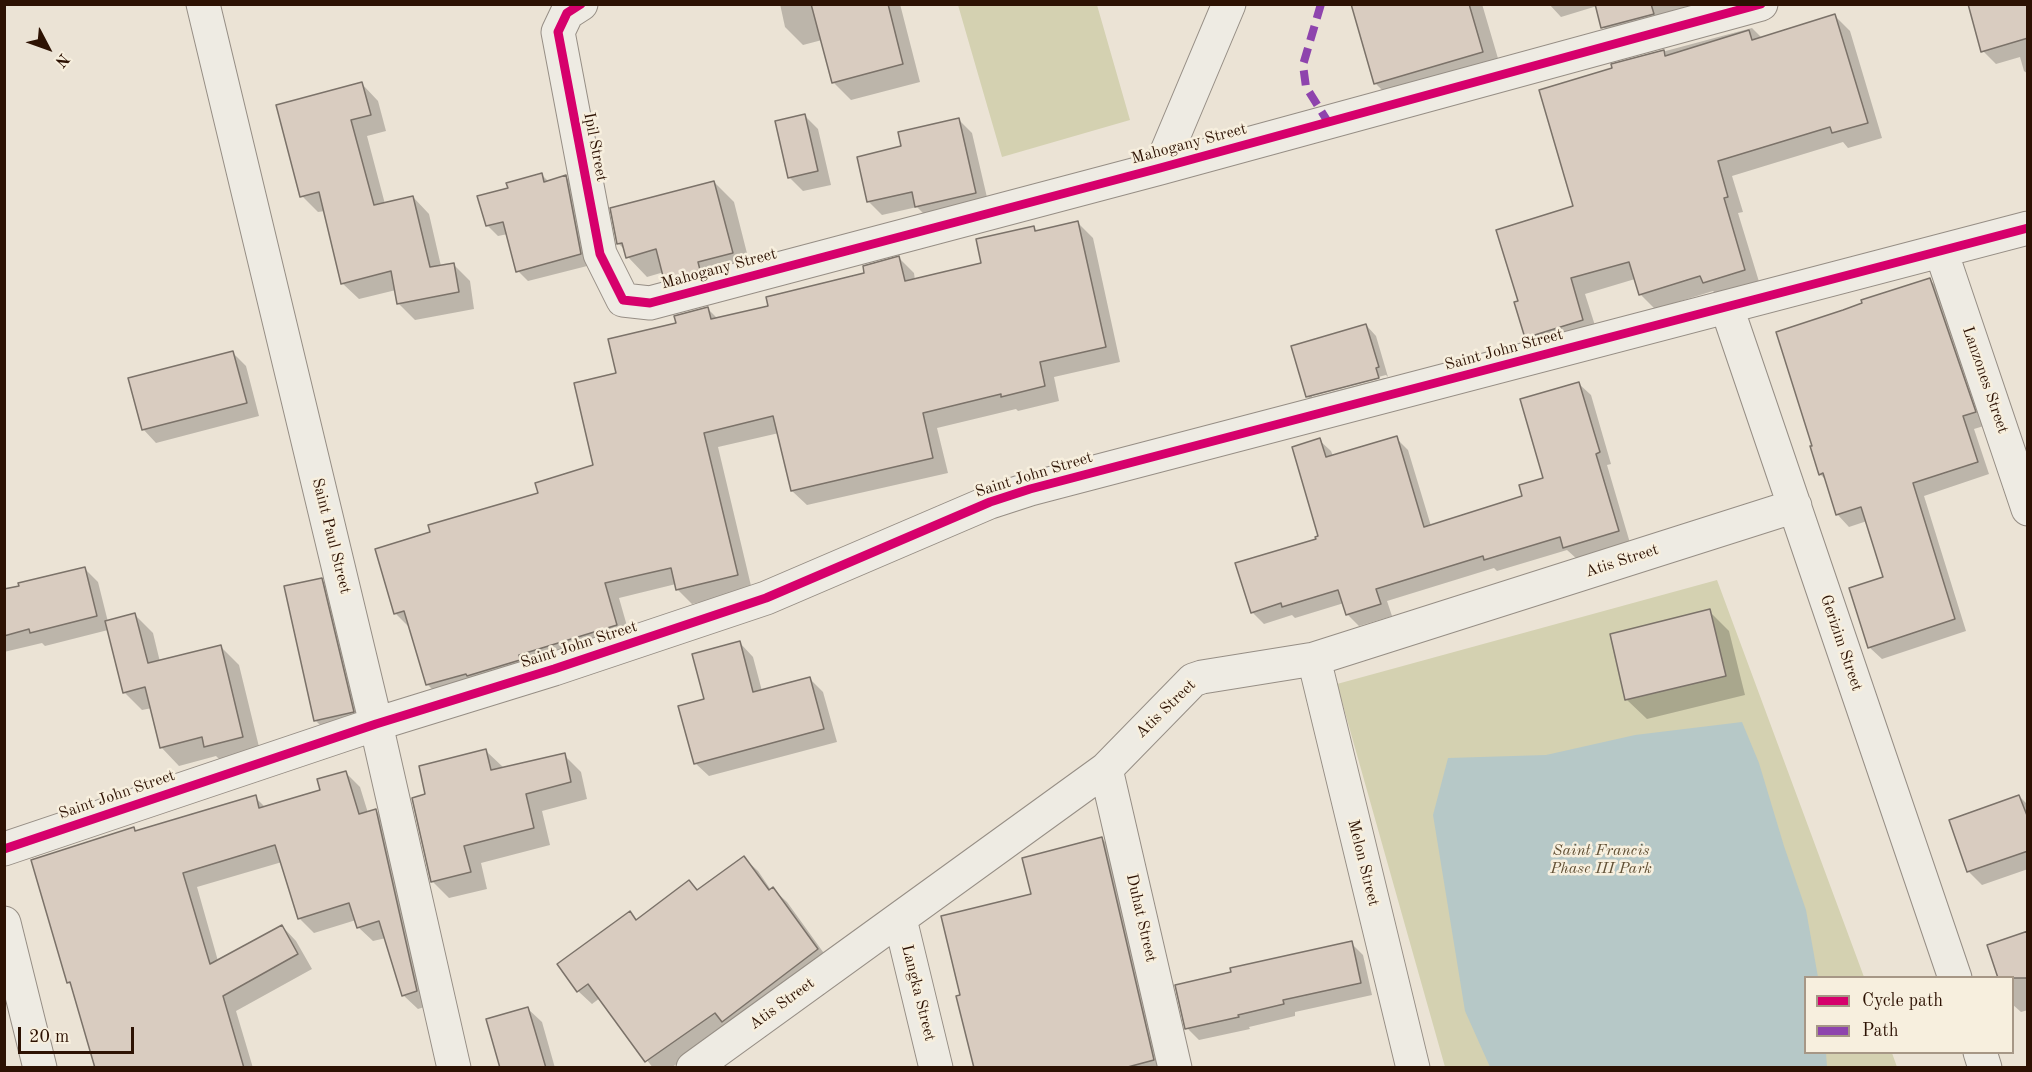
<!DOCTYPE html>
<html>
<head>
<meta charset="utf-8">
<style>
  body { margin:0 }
  #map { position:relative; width:2032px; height:1072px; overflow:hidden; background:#ebe3d5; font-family:"Old Standard TT",serif }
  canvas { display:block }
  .frame { position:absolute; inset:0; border:6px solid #2d1203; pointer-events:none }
  .legend { position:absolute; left:1804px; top:976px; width:210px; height:78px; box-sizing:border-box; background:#f7efde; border:2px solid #a69786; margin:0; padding:8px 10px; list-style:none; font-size:18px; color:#2d1203 }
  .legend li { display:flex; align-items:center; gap:12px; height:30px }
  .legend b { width:30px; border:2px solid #a69786 }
  .north { position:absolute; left:18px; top:18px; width:60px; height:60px; -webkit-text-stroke:4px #f7efde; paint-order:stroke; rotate:131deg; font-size:16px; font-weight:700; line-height:24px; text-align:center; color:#2d1203 }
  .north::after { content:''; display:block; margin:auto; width:21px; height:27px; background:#2d1203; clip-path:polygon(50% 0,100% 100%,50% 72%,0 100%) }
  .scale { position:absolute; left:18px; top:1027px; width:116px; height:27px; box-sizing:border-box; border:3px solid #2d1203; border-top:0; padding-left:8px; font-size:18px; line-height:21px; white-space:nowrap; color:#2d1203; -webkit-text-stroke:4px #f7efde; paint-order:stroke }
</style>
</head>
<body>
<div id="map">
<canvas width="2032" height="1072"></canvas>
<div class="frame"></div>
<ul class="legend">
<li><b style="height:8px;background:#d6006c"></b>Cycle path</li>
<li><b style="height:8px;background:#8e44ad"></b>Path</li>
</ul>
<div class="north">N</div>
<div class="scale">20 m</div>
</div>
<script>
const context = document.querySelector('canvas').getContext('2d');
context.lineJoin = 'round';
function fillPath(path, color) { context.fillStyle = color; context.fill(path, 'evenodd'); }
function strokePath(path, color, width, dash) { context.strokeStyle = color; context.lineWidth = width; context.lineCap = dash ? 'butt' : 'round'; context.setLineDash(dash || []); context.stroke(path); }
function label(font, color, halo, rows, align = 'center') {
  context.font = font + ' "Old Standard TT",serif'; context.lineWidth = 5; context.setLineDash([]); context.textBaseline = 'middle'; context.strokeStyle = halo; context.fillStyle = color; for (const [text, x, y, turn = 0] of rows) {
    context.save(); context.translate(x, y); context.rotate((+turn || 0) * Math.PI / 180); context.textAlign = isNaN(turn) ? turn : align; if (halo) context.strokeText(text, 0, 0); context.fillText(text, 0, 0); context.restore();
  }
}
const green = new Path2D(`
  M 958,5 L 1097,5 L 1130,120 L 1002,157 Z
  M 1717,580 L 1864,977 L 1806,978 L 1806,1052 L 1892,1053 L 1897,1067 L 1445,1067 L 1337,684 Z`);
const water = new Path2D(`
  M 1742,722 L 1759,763 L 1784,846 L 1806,910 L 1818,977 L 1806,978 L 1806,1052 L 1826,1053 L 1827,1067 L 1490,1067 L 1465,1011 L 1433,815 L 1448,758 L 1546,755 L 1635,735 Z`);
const shadow = new Path2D(`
  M 780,4 L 900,4 L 920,82 L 851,100 L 833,82 L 822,40 L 803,45 L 785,27 Z
  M 1353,4 L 1482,4 L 1502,72 L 1395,103 L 1375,83 Z
  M 1549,4 L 1757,4 L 1619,44 L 1603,27 L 1597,6 L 1561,17 Z
  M 2028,4 L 2028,74 L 2024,71 L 2020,57 L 1996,64 L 1983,51 Z
  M 1835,16 L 1850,31 L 1882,138 L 1848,148 L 1843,142 L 1732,176 L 1743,212 L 1738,213 L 1760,285 L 1719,297 L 1713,291 L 1655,309 L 1640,294 L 1635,279 L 1585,294 L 1598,335 L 1541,352 L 1526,337 L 1520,302 L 1575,207 L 1614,69 L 1613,65 L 1752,28 L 1762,38 Z
  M 362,84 L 378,101 L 386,131 L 367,136 L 385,204 L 413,197 L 429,214 L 441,266 L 453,264 L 470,281 L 474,309 L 415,320 L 398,303 L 396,290 L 359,299 L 342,283 L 325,211 L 318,212 L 302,196 Z
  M 804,115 L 818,129 L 831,185 L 803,191 L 790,178 L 777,122 Z
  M 958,119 L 972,133 L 989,206 L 930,220 L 917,207 L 882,215 L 868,201 L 903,147 Z
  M 542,175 L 549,182 L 566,177 L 576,188 L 591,265 L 528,281 L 518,271 L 508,234 L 498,236 L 488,226 L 479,197 L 509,189 Z
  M 714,182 L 734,202 L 752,273 L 686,299 L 666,279 L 664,272 L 647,277 L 628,257 L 626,251 L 619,244 Z
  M 1078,223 L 1093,238 L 1120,362 L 1054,377 L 1059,401 L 1018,411 L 1016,409 L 937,428 L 948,473 L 807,505 L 792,491 L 779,433 L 718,447 L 752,590 L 692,604 L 677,589 L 676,584 L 619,598 L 631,640 L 442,699 L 427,684 L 411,629 L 395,613 L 432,533 L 539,494 L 595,466 L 618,374 L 678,324 L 708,309 L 718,319 L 770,307 L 866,274 L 899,258 L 914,273 L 915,280 L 983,264 L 1033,227 L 1038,232 Z
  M 1930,280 L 1942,292 L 1987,425 L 1974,429 L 1989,474 L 1924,496 L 1966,631 L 1882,659 L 1869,647 L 1885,578 L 1867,521 L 1849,527 L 1837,514 L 1827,481 L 1820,474 L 1814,447 L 1843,312 Z
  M 1366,325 L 1376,336 L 1388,377 L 1386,375 L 1312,394 L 1312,397 L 1385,378 L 1389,388 L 1318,407 L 1308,397 Z
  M 233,353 L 246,366 L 259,416 L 156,443 L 143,429 Z
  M 1579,384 L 1591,395 L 1611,464 L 1607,465 L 1630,543 L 1577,559 L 1567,550 L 1497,571 L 1494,568 L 1387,601 L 1392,616 L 1359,626 L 1347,614 L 1344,603 L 1295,618 L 1292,615 L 1264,624 L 1252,612 L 1320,537 L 1319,440 L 1331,451 L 1333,456 L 1396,438 L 1408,450 L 1431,526 L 1524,497 L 1544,479 Z
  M 84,568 L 98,582 L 108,622 L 135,615 L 153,633 L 160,662 L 221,647 L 239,665 L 261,755 L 224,764 L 216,756 L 179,766 L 161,747 L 152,708 L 142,710 L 124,692 L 108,630 L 45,646 L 42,643 L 4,652 L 4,590 Z
  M 321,579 L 335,593 L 366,725 L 329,734 L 315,720 Z
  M 1709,611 L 1729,631 L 1745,695 L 1647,719 L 1627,700 Z
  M 740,643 L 753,657 L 762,691 L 810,679 L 823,692 L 837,742 L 709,776 L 695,763 L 706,700 Z
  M 486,751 L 504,768 L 564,755 L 581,772 L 587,799 L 542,811 L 550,845 L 481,863 L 487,889 L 449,898 L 432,881 L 427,795 Z
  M 345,772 L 360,787 L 368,813 L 376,811 L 390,825 L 431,1005 L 418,1009 L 403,995 L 386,938 L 373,941 L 358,927 L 356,920 L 314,933 L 299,918 L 282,862 L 197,887 L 218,961 L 282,926 L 296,941 L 312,969 L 236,1011 L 253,1068 L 96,1068 L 73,987 L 68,982 L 133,829 L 137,832 L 255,797 L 266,808 L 322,791 Z
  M 2019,796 L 2028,805 L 2028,869 L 1982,885 L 1969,872 L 1951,821 Z
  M 1102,839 L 1124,860 L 1171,1068 L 976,1068 L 962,996 L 1033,895 Z
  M 744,858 L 758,871 L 771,890 L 773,889 L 787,902 L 831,963 L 728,1027 L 671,1068 L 653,1068 L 600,998 L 592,1004 L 578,991 L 630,913 L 637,921 L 689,882 L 699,891 Z
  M 2028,932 L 2028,1010 L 2021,1012 L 2012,1004 L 2012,978 Z
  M 1351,943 L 1363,955 L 1372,995 L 1295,1012 L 1295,1016 L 1249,1027 L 1250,1029 L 1199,1040 L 1187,1028 L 1233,974 Z
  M 528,1009 L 542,1022 L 555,1068 L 502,1068 Z`);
const building = new Path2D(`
  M 811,4 L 888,4 L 903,64 L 832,83 Z
  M 1351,4 L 1469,4 L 1483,52 L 1374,84 Z
  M 1595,4 L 1651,4 L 1654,14 L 1601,28 Z
  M 1968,4 L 2028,4 L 2028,38 L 1981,52 Z
  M 1835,14 L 1868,123 L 1832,133 L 1830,127 L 1718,161 L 1728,197 L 1724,198 L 1745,270 L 1703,283 L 1700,276 L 1639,295 L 1629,262 L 1571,278 L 1583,320 L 1525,338 L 1514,302 L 1518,301 L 1496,230 L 1573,206 L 1539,90 L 1612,68 L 1611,64 L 1664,50 L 1665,56 L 1749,30 L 1752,40 Z
  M 362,82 L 371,115 L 351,120 L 374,205 L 413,196 L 430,267 L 454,263 L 459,292 L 397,304 L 391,271 L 341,284 L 319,192 L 300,197 L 276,105 Z
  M 805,114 L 818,171 L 788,178 L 775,121 Z
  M 959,118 L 976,193 L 915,207 L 912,192 L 867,202 L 857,157 L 901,146 L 898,132 Z
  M 542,173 L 544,182 L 566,175 L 581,254 L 516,272 L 503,222 L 486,226 L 477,196 L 508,188 L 506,183 Z
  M 714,181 L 733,253 L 698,262 L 700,270 L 664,280 L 656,249 L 626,258 L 622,243 L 617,244 L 610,208 Z
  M 1078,221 L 1106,347 L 1040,362 L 1045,386 L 1001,397 L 1001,394 L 923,413 L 933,458 L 791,491 L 773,416 L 704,433 L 738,575 L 676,590 L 671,568 L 605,583 L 617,625 L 519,655 L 520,660 L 467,676 L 466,674 L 426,685 L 404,611 L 394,614 L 375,549 L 430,532 L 428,525 L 538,493 L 535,483 L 593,465 L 574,383 L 616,373 L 608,339 L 676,323 L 674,316 L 708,307 L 711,319 L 768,306 L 766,297 L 864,273 L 863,266 L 899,256 L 905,281 L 981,263 L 976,239 L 1034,226 L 1035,231 Z
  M 1930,278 L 1976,412 L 1963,416 L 1978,462 L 1913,483 L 1955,619 L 1868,648 L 1849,588 L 1883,577 L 1861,507 L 1836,515 L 1823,473 L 1819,475 L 1810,446 L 1812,446 L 1776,332 L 1843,310 L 1862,303 L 1861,300 Z
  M 1366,324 L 1379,367 L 1376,368 L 1379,378 L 1306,397 L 1291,346 Z
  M 233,351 L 247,403 L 142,430 L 128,378 Z
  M 1579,382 L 1600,452 L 1596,454 L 1619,531 L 1563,548 L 1560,537 L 1484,560 L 1483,556 L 1376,589 L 1381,604 L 1346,615 L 1338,590 L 1282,607 L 1281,603 L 1251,613 L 1235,563 L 1316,539 L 1315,537 L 1318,536 L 1292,447 L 1320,438 L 1326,457 L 1397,436 L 1424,527 L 1522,496 L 1519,485 L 1543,478 L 1520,399 Z
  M 85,567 L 97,616 L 30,633 L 29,629 L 4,636 L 4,589 L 19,586 L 18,583 Z
  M 322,578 L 354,712 L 314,721 L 284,586 Z
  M 1710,609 L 1726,676 L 1625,700 L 1610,634 Z
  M 135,613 L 148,663 L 221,645 L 243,737 L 204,747 L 202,737 L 160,748 L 145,687 L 123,693 L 105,621 Z
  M 740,641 L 753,692 L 810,677 L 824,729 L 694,764 L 678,706 L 704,699 L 692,654 Z
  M 486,749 L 491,770 L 565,753 L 571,782 L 526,794 L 534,828 L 464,846 L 471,872 L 431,882 L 412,798 L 425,794 L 419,766 Z
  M 346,771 L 359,814 L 376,809 L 417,991 L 402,996 L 379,921 L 357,928 L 349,903 L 298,919 L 275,845 L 183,873 L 210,964 L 282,925 L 298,954 L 223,996 L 244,1068 L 95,1068 L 70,982 L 67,983 L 31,860 L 134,827 L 135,831 L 256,795 L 259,808 L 320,790 L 317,779 Z
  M 2019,795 L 2028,818 L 2028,851 L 1967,872 L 1949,820 Z
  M 1102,837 L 1154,1060 L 1124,1068 L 974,1068 L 956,996 L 960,995 L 941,916 L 1031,894 L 1022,858 Z
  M 744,856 L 769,890 L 773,887 L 818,949 L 722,1022 L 715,1013 L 645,1062 L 588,984 L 577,992 L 557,964 L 630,911 L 636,920 L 689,880 L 697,890 Z
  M 2028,931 L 2028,978 L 1998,978 L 1987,945 Z
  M 1352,941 L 1361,983 L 1283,1000 L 1284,1004 L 1238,1015 L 1239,1017 L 1185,1029 L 1175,985 L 1231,972 L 1230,968 Z
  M 528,1007 L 546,1068 L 500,1068 L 486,1019 Z`);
const minor = new Path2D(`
  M 203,4 L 376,724 L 454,1068
  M 581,4 L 567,13 L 558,32 L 600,254 L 623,300 L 650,303 L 1160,168 L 1761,4
  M 1160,168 L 1229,4
  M 1941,251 L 2028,509
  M 1727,308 L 1955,978
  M 1314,659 L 1413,1068
  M 1106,769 L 1175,1068
  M 4,849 L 376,724 L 554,669 L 766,598 L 990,502 L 1030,489 L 2028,228
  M 900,919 L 936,1068
  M 4,923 L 40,1068
  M 1980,1052 L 1985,1068
  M 693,1068 L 1106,769 L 1193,680 L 1202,677 L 1314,659 L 1795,506`);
const quiet = new Path2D(`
  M 1321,4 L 1303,65 L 1306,87 L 1328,122`);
const cycleway = new Path2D(`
  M 581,4 L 567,13 L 558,32 L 600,254 L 623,300 L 650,303 L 1160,168 L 1761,4
  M 4,849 L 376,724 L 554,669 L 766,598 L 990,502 L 1030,489 L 2028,228`);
const streetNames = [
  ["Mahogany Street",1189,144,-15],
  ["Ipil Street",595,147,79],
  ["Mahogany Street",719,269,-15],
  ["Saint John Street",1504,350,-15],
  ["Lanzones Street",1985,380,71],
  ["Saint John Street",1034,475,-17],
  ["Saint Paul Street",331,536,76],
  ["Atis Street",1622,561,-18],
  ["Gerizim Street",1841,643,71],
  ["Saint John Street",579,645,-18],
  ["Atis Street",1166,709,-44],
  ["Saint John Street",117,795,-19],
  ["Melon Street",1363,863,76],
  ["Duhat Street",1141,918,77],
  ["Langka Street",918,993,76],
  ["Atis Street",782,1004,-36]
];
const parkNames = [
  ["Saint Francis",1601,851],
  ["Phase III Park",1601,869]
];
fillPath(green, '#d4d1b1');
fillPath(water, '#b6c8c7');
fillPath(shadow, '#0003');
fillPath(building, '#d9ccc0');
strokePath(building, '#7b7269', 1.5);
strokePath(minor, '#968e85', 35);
strokePath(minor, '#eeebe3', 33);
strokePath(quiet, '#8e44ad', 8, [15, 8]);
strokePath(cycleway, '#d6006c', 9);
label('16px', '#2d1203', '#f7efde', streetNames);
label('italic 16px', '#615035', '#f7efde', parkNames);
</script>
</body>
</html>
